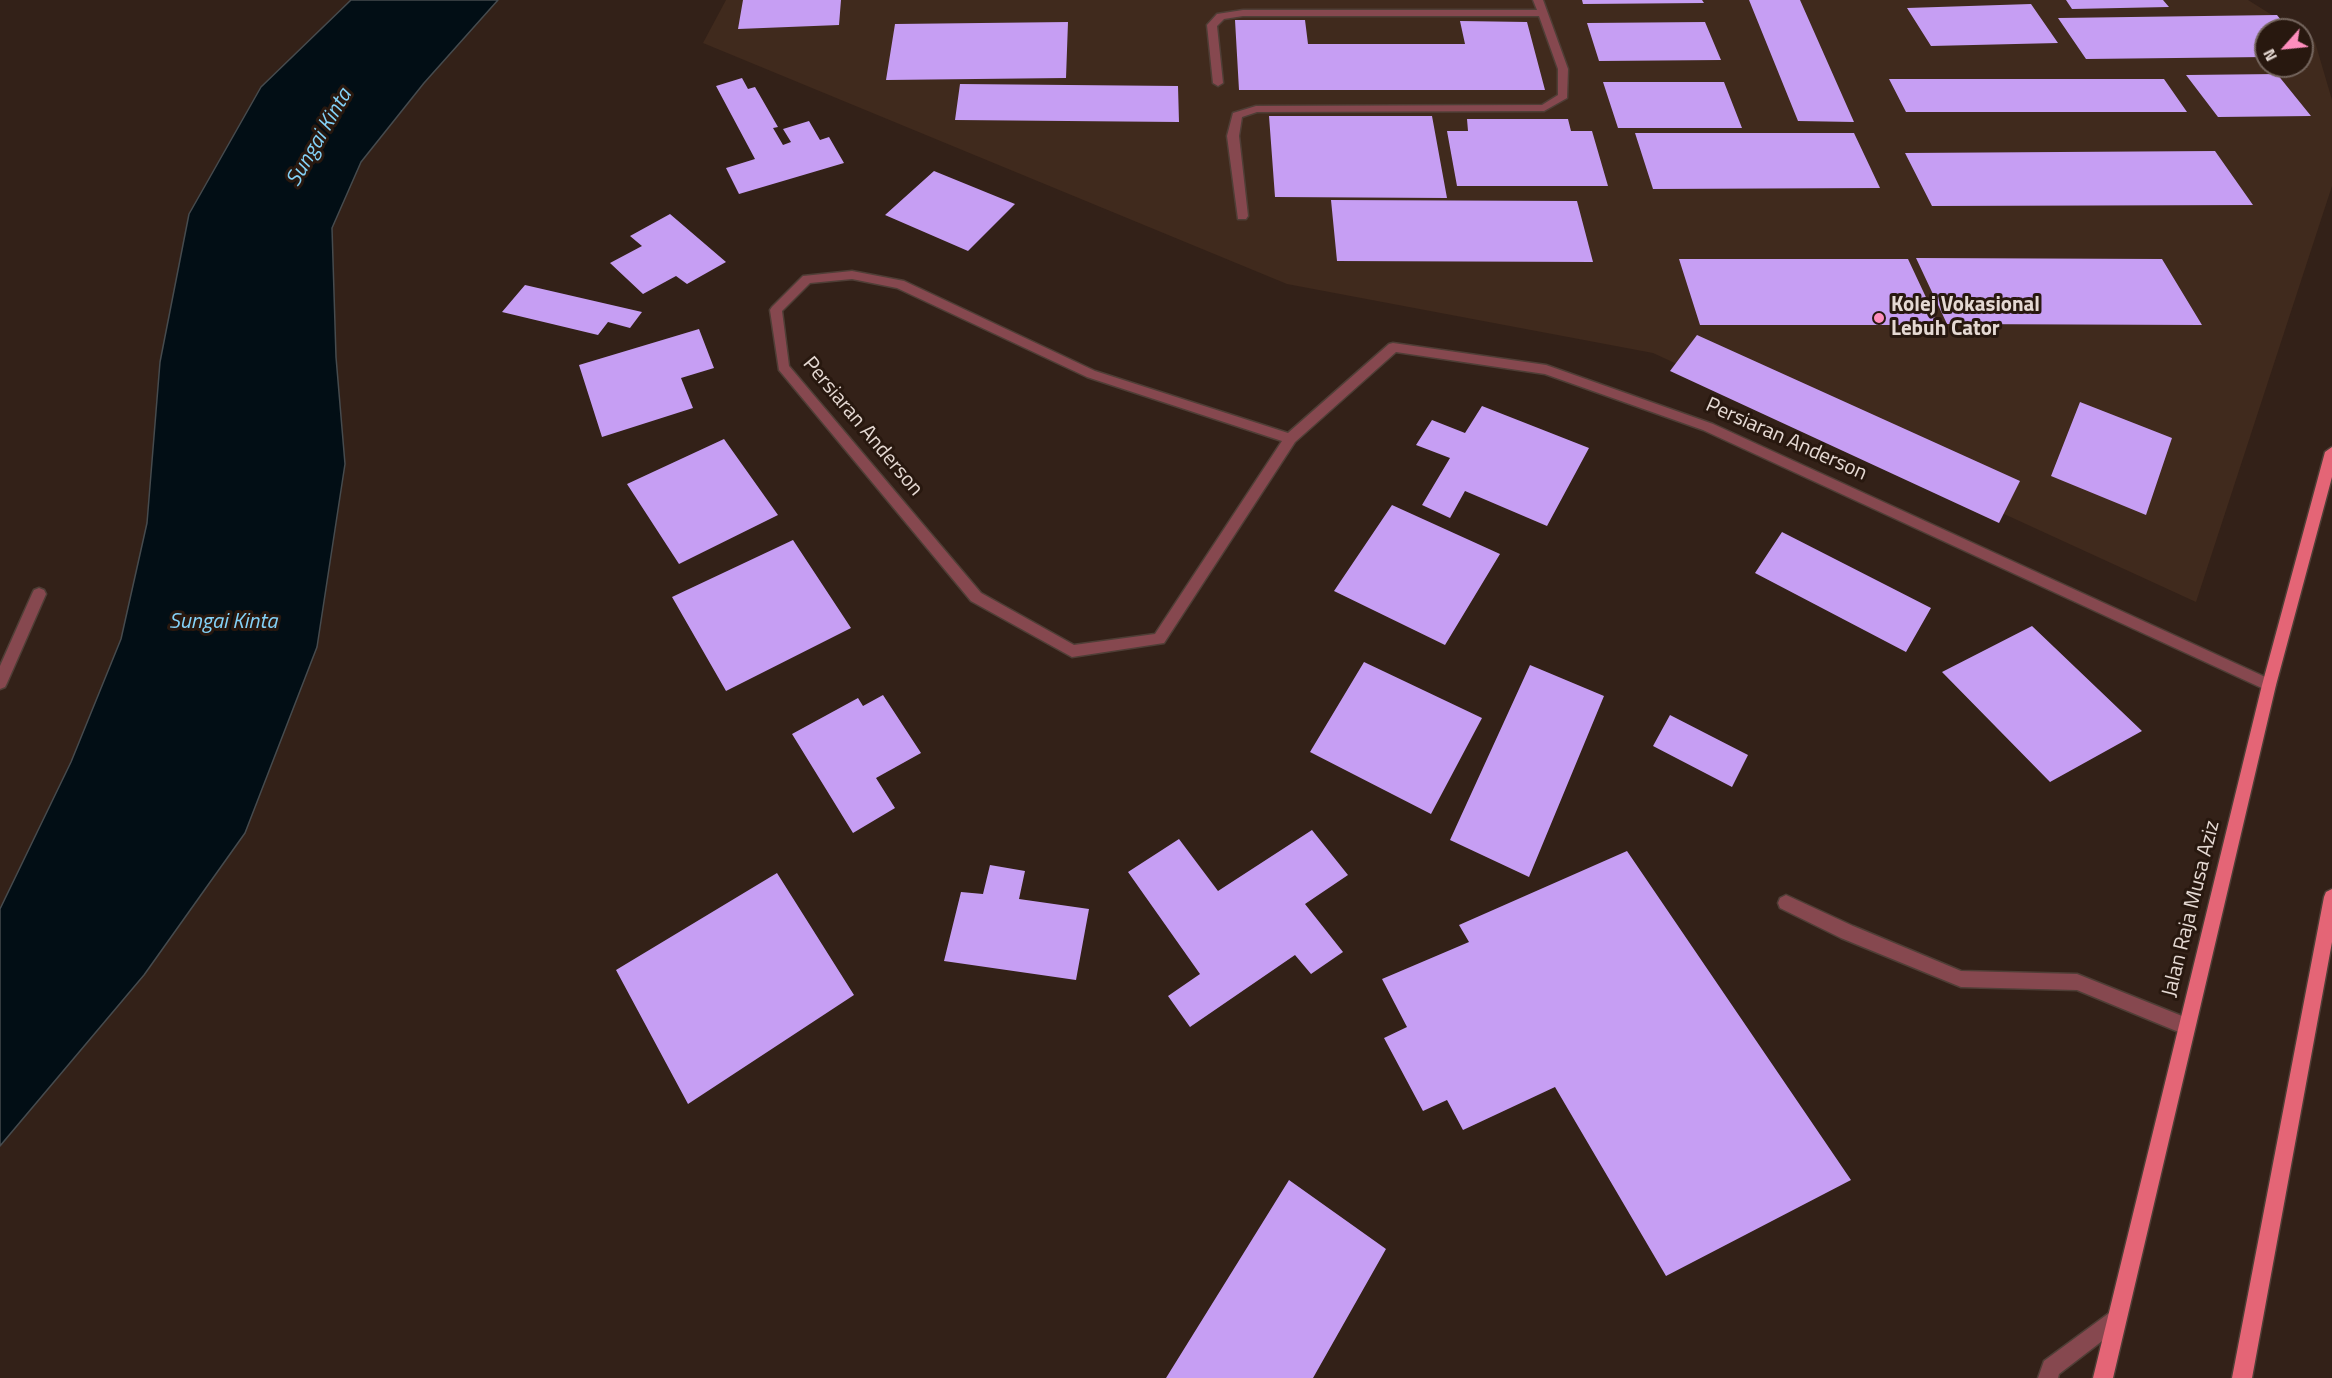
<!DOCTYPE html>
<html>
<head>
<meta charset="utf-8">
<style>
  body { margin:0 }
  #map { position:relative; width:2332px; height:1378px; overflow:hidden; background:#332118; font-family:"Titillium Web",sans-serif }
  canvas { display:block }
  .north { position:absolute; left:2254px; top:18px; width:60px; height:60px; box-sizing:border-box; background:#28180f; border:2px solid #74655d; border-radius:50%; rotate:243deg; font-size:16px; font-weight:700; line-height:24px; text-align:center; color:#e5d9d3 }
  .north::after { content:''; display:block; margin:auto; width:21px; height:27px; background:#fe8ebd; clip-path:polygon(50% 0,100% 100%,50% 72%,0 100%) }
</style>
</head>
<body>
<div id="map">
<canvas width="2332" height="1378"></canvas>
<div class="north">N</div>
</div>
<script>
const context = document.querySelector('canvas').getContext('2d');
context.lineJoin = 'round';
function fillPath(path, color) { context.fillStyle = color; context.fill(path, 'evenodd'); }
function strokePath(path, color, width, dash) { context.strokeStyle = color; context.lineWidth = width; context.lineCap = dash ? 'butt' : 'round'; context.setLineDash(dash || []); context.stroke(path); }
function label(font, color, halo, rows, align = 'center') {
  context.font = font + ' "Titillium Web",sans-serif'; context.lineWidth = 6; context.setLineDash([]); context.textBaseline = 'middle'; context.strokeStyle = halo; context.fillStyle = color; for (const [text, x, y, turn = 0] of rows) {
    context.save(); context.translate(x, y); context.rotate((+turn || 0) * Math.PI / 180); context.textAlign = isNaN(turn) ? turn : align; if (halo) context.strokeText(text, 0, 0); context.fillText(text, 0, 0); context.restore();
  }
}
const built = new Path2D(`
  M 726,0 L 2248,0 L 2296,30 L 2266,30 L 2266,66 L 2302,66 L 2302,34 L 2315,42 L 2332,100 L 2332,186 L 2196,602 L 1653,353 L 1287,284 L 703,43 Z`);
const water = new Path2D(`
  M 351,0 L 498,0 L 424,83 L 361,162 L 332,228 L 336,357 L 345,464 L 317,647 L 245,833 L 144,975 L 0,1146 L 0,909 L 71,762 L 121,639 L 147,523 L 160,362 L 189,214 L 261,87 Z`);
const building = new Path2D(`
  M 743,0 L 841,0 L 839,25 L 738,29 Z
  M 1582,0 L 1702,0 L 1704,3 L 1583,4 Z
  M 1749,0 L 1800,0 L 1854,122 L 1798,121 Z
  M 2066,0 L 2163,0 L 2169,7 L 2072,9 Z
  M 2031,4 L 2058,43 L 1931,46 L 1907,8 Z
  M 2277,15 L 2289,30 L 2266,30 L 2266,57 L 2086,59 L 2058,18 Z
  M 1235,20 L 1305,20 L 1308,44 L 1465,44 L 1460,21 L 1527,22 L 1545,90 L 1239,90 Z
  M 1068,22 L 1066,78 L 886,80 L 895,24 Z
  M 1705,22 L 1721,60 L 1599,61 L 1587,23 Z
  M 2277,74 L 2311,116 L 2218,117 L 2186,75 Z
  M 742,78 L 748,89 L 755,87 L 778,127 L 773,128 L 783,145 L 791,142 L 783,129 L 809,121 L 820,140 L 829,137 L 844,163 L 739,194 L 726,168 L 755,159 L 716,86 Z
  M 1889,79 L 2164,79 L 2187,112 L 1906,112 Z
  M 1603,82 L 1724,82 L 1742,128 L 1618,128 Z
  M 960,84 L 1178,86 L 1179,122 L 955,120 Z
  M 1269,116 L 1432,116 L 1447,198 L 1275,197 Z
  M 1467,119 L 1568,119 L 1571,131 L 1592,131 L 1608,186 L 1457,186 L 1447,131 L 1468,131 Z
  M 1635,133 L 1854,133 L 1880,188 L 1653,189 Z
  M 2215,151 L 2253,205 L 1932,206 L 1905,153 Z
  M 934,171 L 1015,204 L 968,251 L 885,215 Z
  M 1331,200 L 1577,201 L 1593,262 L 1337,261 Z
  M 670,214 L 726,262 L 687,284 L 676,276 L 643,294 L 610,263 L 642,246 L 630,236 Z
  M 1916,258 L 2162,259 L 2202,325 L 1947,324 Z
  M 1679,259 L 1908,259 L 1939,325 L 1700,325 Z
  M 525,285 L 642,312 L 630,328 L 608,322 L 598,335 L 502,312 Z
  M 699,329 L 714,368 L 681,378 L 693,408 L 602,437 L 579,365 Z
  M 1697,335 L 2020,481 L 1999,523 L 1670,371 Z
  M 2080,402 L 2172,438 L 2146,515 L 2051,476 Z
  M 1482,406 L 1589,448 L 1547,526 L 1465,491 L 1450,518 L 1422,505 L 1450,458 L 1416,445 L 1432,420 L 1465,433 Z
  M 724,439 L 778,515 L 679,564 L 627,484 Z
  M 1392,505 L 1500,554 L 1445,645 L 1334,591 Z
  M 1782,532 L 1931,608 L 1906,652 L 1755,573 Z
  M 793,540 L 851,628 L 726,691 L 672,597 Z
  M 2032,626 L 2142,731 L 2050,782 L 1942,672 Z
  M 1364,662 L 1482,718 L 1431,814 L 1310,752 Z
  M 1530,665 L 1604,696 L 1529,877 L 1450,840 Z
  M 883,695 L 921,753 L 876,778 L 895,808 L 853,833 L 792,734 L 858,698 L 863,706 Z
  M 1670,715 L 1748,755 L 1732,787 L 1653,746 Z
  M 1312,830 L 1348,875 L 1305,904 L 1343,952 L 1311,974 L 1295,955 L 1190,1027 L 1168,996 L 1200,974 L 1128,872 L 1179,839 L 1218,891 Z
  M 1627,851 L 1851,1180 L 1666,1276 L 1555,1087 L 1463,1130 L 1447,1100 L 1423,1111 L 1384,1038 L 1407,1027 L 1382,979 L 1469,942 L 1459,925 Z
  M 990,865 L 1025,871 L 1019,899 L 1089,909 L 1076,980 L 944,961 L 961,892 L 983,894 Z
  M 777,873 L 854,995 L 688,1104 L 616,970 Z
  M 1289,1180 L 1386,1249 L 1313,1378 L 1166,1378 Z`);
const minor = new Path2D(`
  M 1533,0 L 1543,0 L 1568,69 L 1567,98 L 1544,111 L 1257,112 L 1242,117 L 1239,136 L 1248,216 L 1246,219 L 1238,219 L 1227,136 L 1233,113 L 1256,106 L 1542,105 L 1558,95 L 1558,69 L 1539,16 L 1243,16 L 1224,19 L 1217,26 L 1223,83 L 1218,86 L 1213,83 L 1207,25 L 1217,14 L 1243,10 L 1537,10 Z
  M 852,271 L 904,281 L 1095,371 L 1288,433 L 1389,344 L 1393,343 L 1546,365 L 1713,424 L 2274,681 L 2276,685 L 2274,689 L 2269,691 L 2264,689 L 1703,430 L 1545,374 L 1396,352 L 1295,442 L 1164,643 L 1072,657 L 971,601 L 779,370 L 770,310 L 772,307 L 803,276 ZM 852,279 L 897,288 L 1087,377 L 1282,441 L 1155,634 L 1074,645 L 981,593 L 789,366 L 782,311 L 810,283 Z
  M 39,588 L 44,590 L 46,594 L 7,683 L 5,687 L 0,689 L 0,666 L 32,594 L 34,590 Z
  M 1786,895 L 1853,926 L 1961,971 L 2077,974 L 2192,1020 L 2195,1026 L 2192,1032 L 2186,1035 L 2077,990 L 1961,987 L 1841,938 L 1780,908 L 1778,903 L 1780,898 Z
  M 2116,1308 L 2123,1311 L 2126,1318 L 2123,1325 L 2059,1374 L 2058,1378 L 2038,1378 L 2044,1361 Z`);
const major = new Path2D(`
  M 2332,447 L 2332,477 L 2276,685 L 2113,1378 L 2093,1378 L 2262,685 L 2325,452 Z
  M 2332,889 L 2332,942 L 2252,1378 L 2232,1378 L 2324,897 L 2326,892 Z`);
const markers = [
  [1879,318,6,"#fe8ebd"]
];
const poiNames = [
  ["Kolej Vokasional",1891,306],
  ["Lebuh Cator",1891,330]
];
const streetNames = [
  ["Persiaran Anderson",862,427,50],
  ["Persiaran Anderson",1786,440,24],
  ["Jalan Raja Musa Aziz",2192,909,-76]
];
const waterNames = [
  ["Sungai Kinta",320,138,-60],
  ["Sungai Kinta",223,623]
];
fillPath(built, '#402a1d');
fillPath(water, '#020e15');
strokePath(water, '#464b4e', 1.5);
fillPath(building, '#c69ef3');
strokePath(minor, '#4f3e36', 3);
strokePath(major, '#4f3e36', 3);
fillPath(minor, '#86484f');
fillPath(major, '#e46576');
for (const [x, y, r, color] of markers) { const dot = new Path2D(); dot.arc(x, y, r, 0, 2 * Math.PI); context.fillStyle = color; context.fill(dot); strokePath(dot, '#28180f', 2); }
label('bold 21px', '#e5d9d3', '#28180f', poiNames, 'left');
label('21px', '#e5d9d3', '#28180f', streetNames);
label('italic 22px', '#84d2f8', '#28180f', waterNames);
</script>
</body>
</html>
